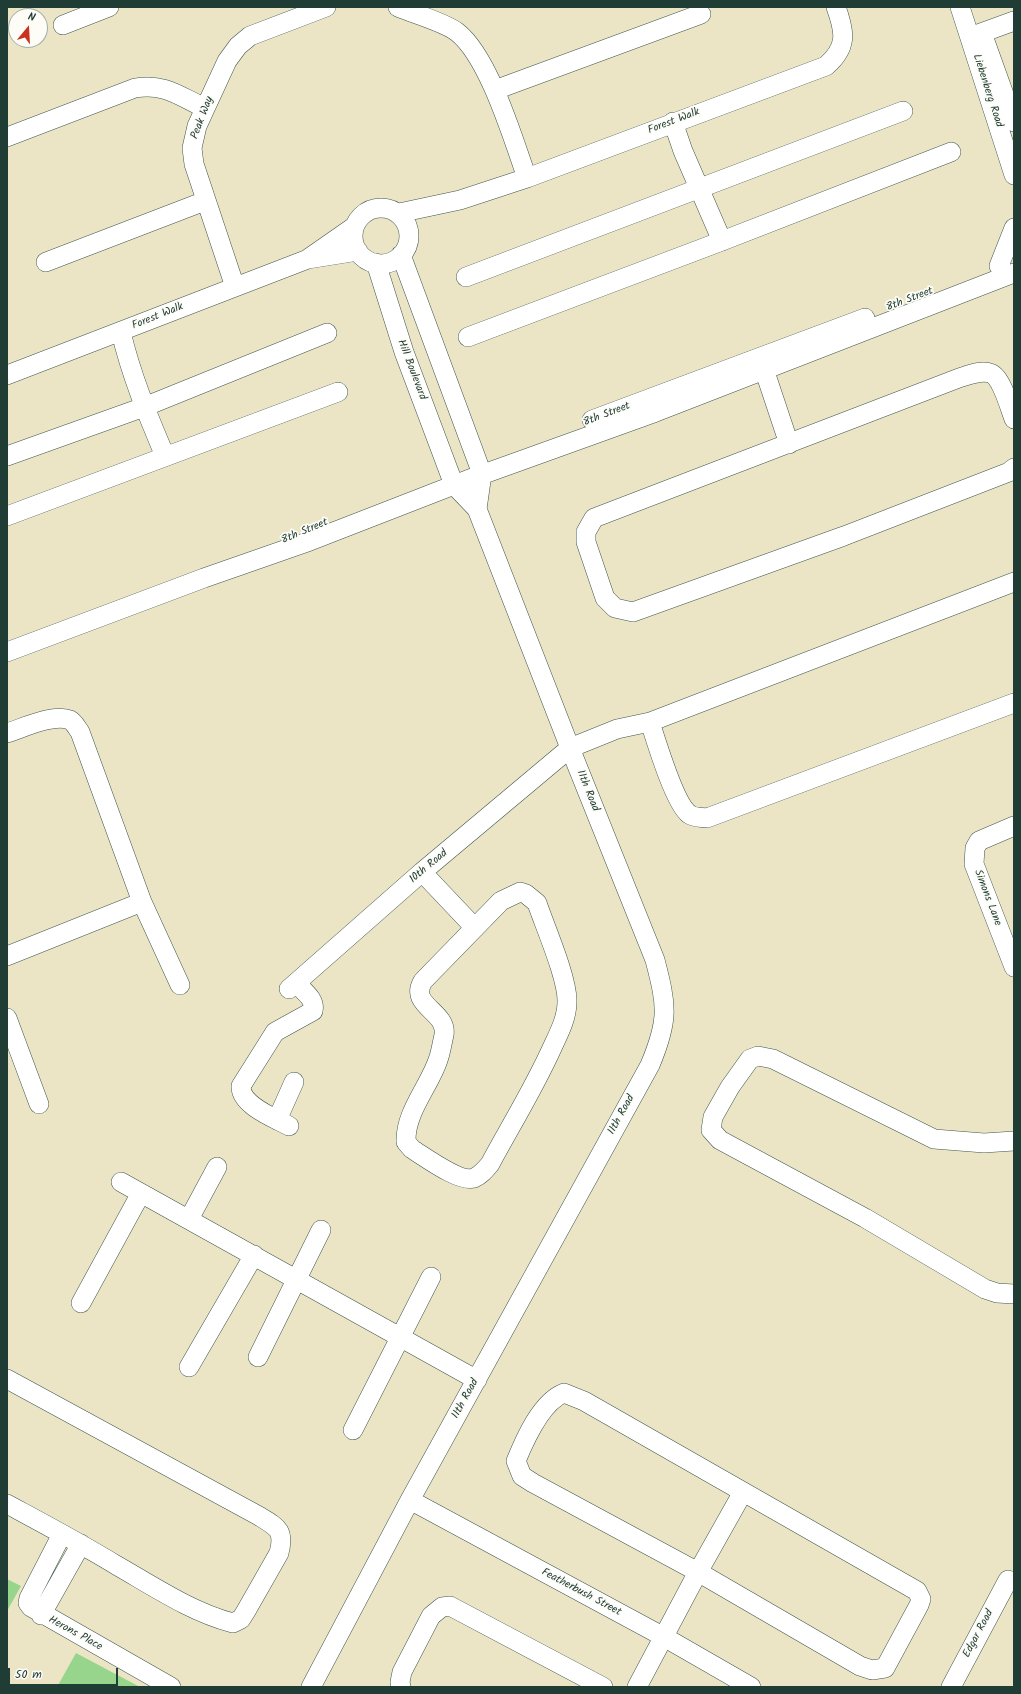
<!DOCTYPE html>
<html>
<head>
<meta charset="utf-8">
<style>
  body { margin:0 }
  #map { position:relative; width:1021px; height:1694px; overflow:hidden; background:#ebe5c6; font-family:Kalam,sans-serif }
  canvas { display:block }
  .frame { position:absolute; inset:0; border:8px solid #1f3d34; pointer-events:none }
  .north { position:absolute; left:8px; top:8px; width:40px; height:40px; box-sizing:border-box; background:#fdfcf7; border:1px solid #a4b0a9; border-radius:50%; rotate:18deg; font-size:11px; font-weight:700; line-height:16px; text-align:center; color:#1f3d34 }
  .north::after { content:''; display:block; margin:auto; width:14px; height:18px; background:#c8321e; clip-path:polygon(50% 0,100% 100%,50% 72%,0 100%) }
  .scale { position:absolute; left:8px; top:1668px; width:110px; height:18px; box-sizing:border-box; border:2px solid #1f3d34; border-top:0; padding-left:5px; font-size:12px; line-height:14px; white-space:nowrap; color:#1f3d34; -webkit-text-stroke:3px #fdfcf7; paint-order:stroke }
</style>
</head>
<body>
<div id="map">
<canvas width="1021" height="1694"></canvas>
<div class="frame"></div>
<div class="north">N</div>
<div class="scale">50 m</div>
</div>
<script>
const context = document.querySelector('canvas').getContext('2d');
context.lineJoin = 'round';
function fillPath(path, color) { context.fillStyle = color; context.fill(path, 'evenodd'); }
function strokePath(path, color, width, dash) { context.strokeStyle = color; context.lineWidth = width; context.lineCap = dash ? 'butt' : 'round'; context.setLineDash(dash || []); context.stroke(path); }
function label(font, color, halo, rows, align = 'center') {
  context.font = font + ' Kalam,sans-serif'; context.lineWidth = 3.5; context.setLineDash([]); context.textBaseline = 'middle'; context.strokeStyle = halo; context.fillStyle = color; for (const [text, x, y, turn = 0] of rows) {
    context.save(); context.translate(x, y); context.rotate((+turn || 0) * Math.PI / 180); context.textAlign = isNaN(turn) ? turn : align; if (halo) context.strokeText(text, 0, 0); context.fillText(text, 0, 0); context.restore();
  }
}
const green = new Path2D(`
  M 7,1579 L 21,1586 L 7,1611 Z
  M 76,1653 L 140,1687 L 57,1687 Z`);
const minor = new Path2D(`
  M 398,7 C 414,14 444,22 457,32 C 489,57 513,139 527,178
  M 960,7 L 1014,175
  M 63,25 L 109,7
  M 982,33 L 1014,122
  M 970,37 L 1014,21
  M 495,90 L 701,14
  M 673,122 L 683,151 L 722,241
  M 7,137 L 135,88 C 165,83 179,96 205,108
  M353 236a28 28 0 1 1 56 0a28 28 0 1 1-56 0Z
  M 399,213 L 460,200 L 527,178 L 826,66 C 848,47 845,32 836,7
  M 401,255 L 482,474 L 477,509
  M 309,258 L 355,226
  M 46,262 L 205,201
  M 999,266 L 1014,228
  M 466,277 L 903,111
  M 235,287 L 194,164 L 192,148 L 197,126 L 227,61 L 238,46 L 250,36 L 326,7
  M 121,332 C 131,375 148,416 165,456
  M 468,337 L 722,241 L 951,152
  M 761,360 L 789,444
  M 7,375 L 308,259 L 358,251
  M 1014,419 C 1010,409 1001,375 990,373 C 980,370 969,375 959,378 L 594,518 L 586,532 L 586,542 L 605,598 L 615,608 L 633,612 L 844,536 L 1009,472 L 1014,468
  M 592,420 L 865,318
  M 7,456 L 144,407 L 327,333
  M 7,516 L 338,392
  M 7,652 L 204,578 L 310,541 L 467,480 L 656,412 L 1014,273
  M 650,722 C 656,741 675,804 689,814 C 694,818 701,817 707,818 L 1014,703
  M 7,733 C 23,728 54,713 70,720 C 74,722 77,728 80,732 L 142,902 L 180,985
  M 1014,826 L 979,841 L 975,848 L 974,864 L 1014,967
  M 422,872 L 475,928
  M 520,892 L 526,894 L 537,903 C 545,927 568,979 567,1002 C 567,1018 559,1033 552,1048 C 534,1088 511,1125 490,1164 C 485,1170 481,1175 474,1178 C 460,1183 425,1157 412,1149 L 406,1142 C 405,1112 429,1087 438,1060 C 441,1052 442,1043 444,1035 C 448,1011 408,1006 423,981 L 501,901 Z
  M 7,956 L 142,902
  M 289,989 L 422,872 L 570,748 L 617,729 L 650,722 L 1014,582
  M 7,1018 L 39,1104
  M 277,1120 L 294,1082
  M 289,1126 C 274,1118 240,1105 241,1086 L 275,1032 L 313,1011 C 316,999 303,991 296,983
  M 1014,1141 L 984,1143 L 934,1139 L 773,1059 L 758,1056 L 750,1059 L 730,1087 L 713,1117 L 711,1130 L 720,1140 L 865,1218 L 985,1289 L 997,1293 L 1014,1294
  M 121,1182 L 477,1380
  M 189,1219 L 217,1167
  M 81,1303 L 141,1193
  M 258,1357 L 321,1230
  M 189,1367 L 254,1255
  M 7,1379 L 259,1516 C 277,1527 285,1530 279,1553 L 246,1611 L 241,1619 L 233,1623 C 191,1612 153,1586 116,1565 C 80,1543 44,1524 7,1504
  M 564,1393 L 584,1401 L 917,1591 L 921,1599 L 919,1605 L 885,1668 L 872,1670 L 860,1666 L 698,1572 L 533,1483 L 522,1476 L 516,1461 C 525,1439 541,1402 564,1393 Z
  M 353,1430 L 431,1277
  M 410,1500 L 664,1637 L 751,1687
  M 62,1534 L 29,1598 L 28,1603 L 31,1607 L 171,1687
  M 41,1615 L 81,1544
  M 311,1687 L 410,1500 L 650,1065 C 669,1020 667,1006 655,960 L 570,748 L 477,509 L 454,485 L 404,352 L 376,263
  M 401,1687 L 400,1682 L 402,1672 L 431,1616 L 442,1607 L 450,1606 L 603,1687
  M 637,1687 L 698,1572 L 743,1492
  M 951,1687 L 1008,1580`);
const streetNames = [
  ["Liebenberg Road",987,91,72],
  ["Peak Way",203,118,-69],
  ["Forest Walk",674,122,-21],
  ["8th Street",910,300,-21],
  ["Forest Walk",158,317,-22],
  ["Hill Boulevard",411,370,69],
  ["8th Street",607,415,-21],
  ["8th Street",305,532,-23],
  ["11th Road",587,791,68],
  ["10th Road",429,867,-40],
  ["Simons Lane",987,898,69],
  ["11th Road",622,1115,-61],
  ["11th Road",466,1399,-61],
  ["Featherbush Street",581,1593,28],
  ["Herons Place",75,1634,29],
  ["Edgar Road",979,1634,-62]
];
fillPath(green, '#96d58b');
strokePath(minor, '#3e564a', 20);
strokePath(minor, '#fff', 19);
label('11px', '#1f3d34', '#fdfcf7', streetNames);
</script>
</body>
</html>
